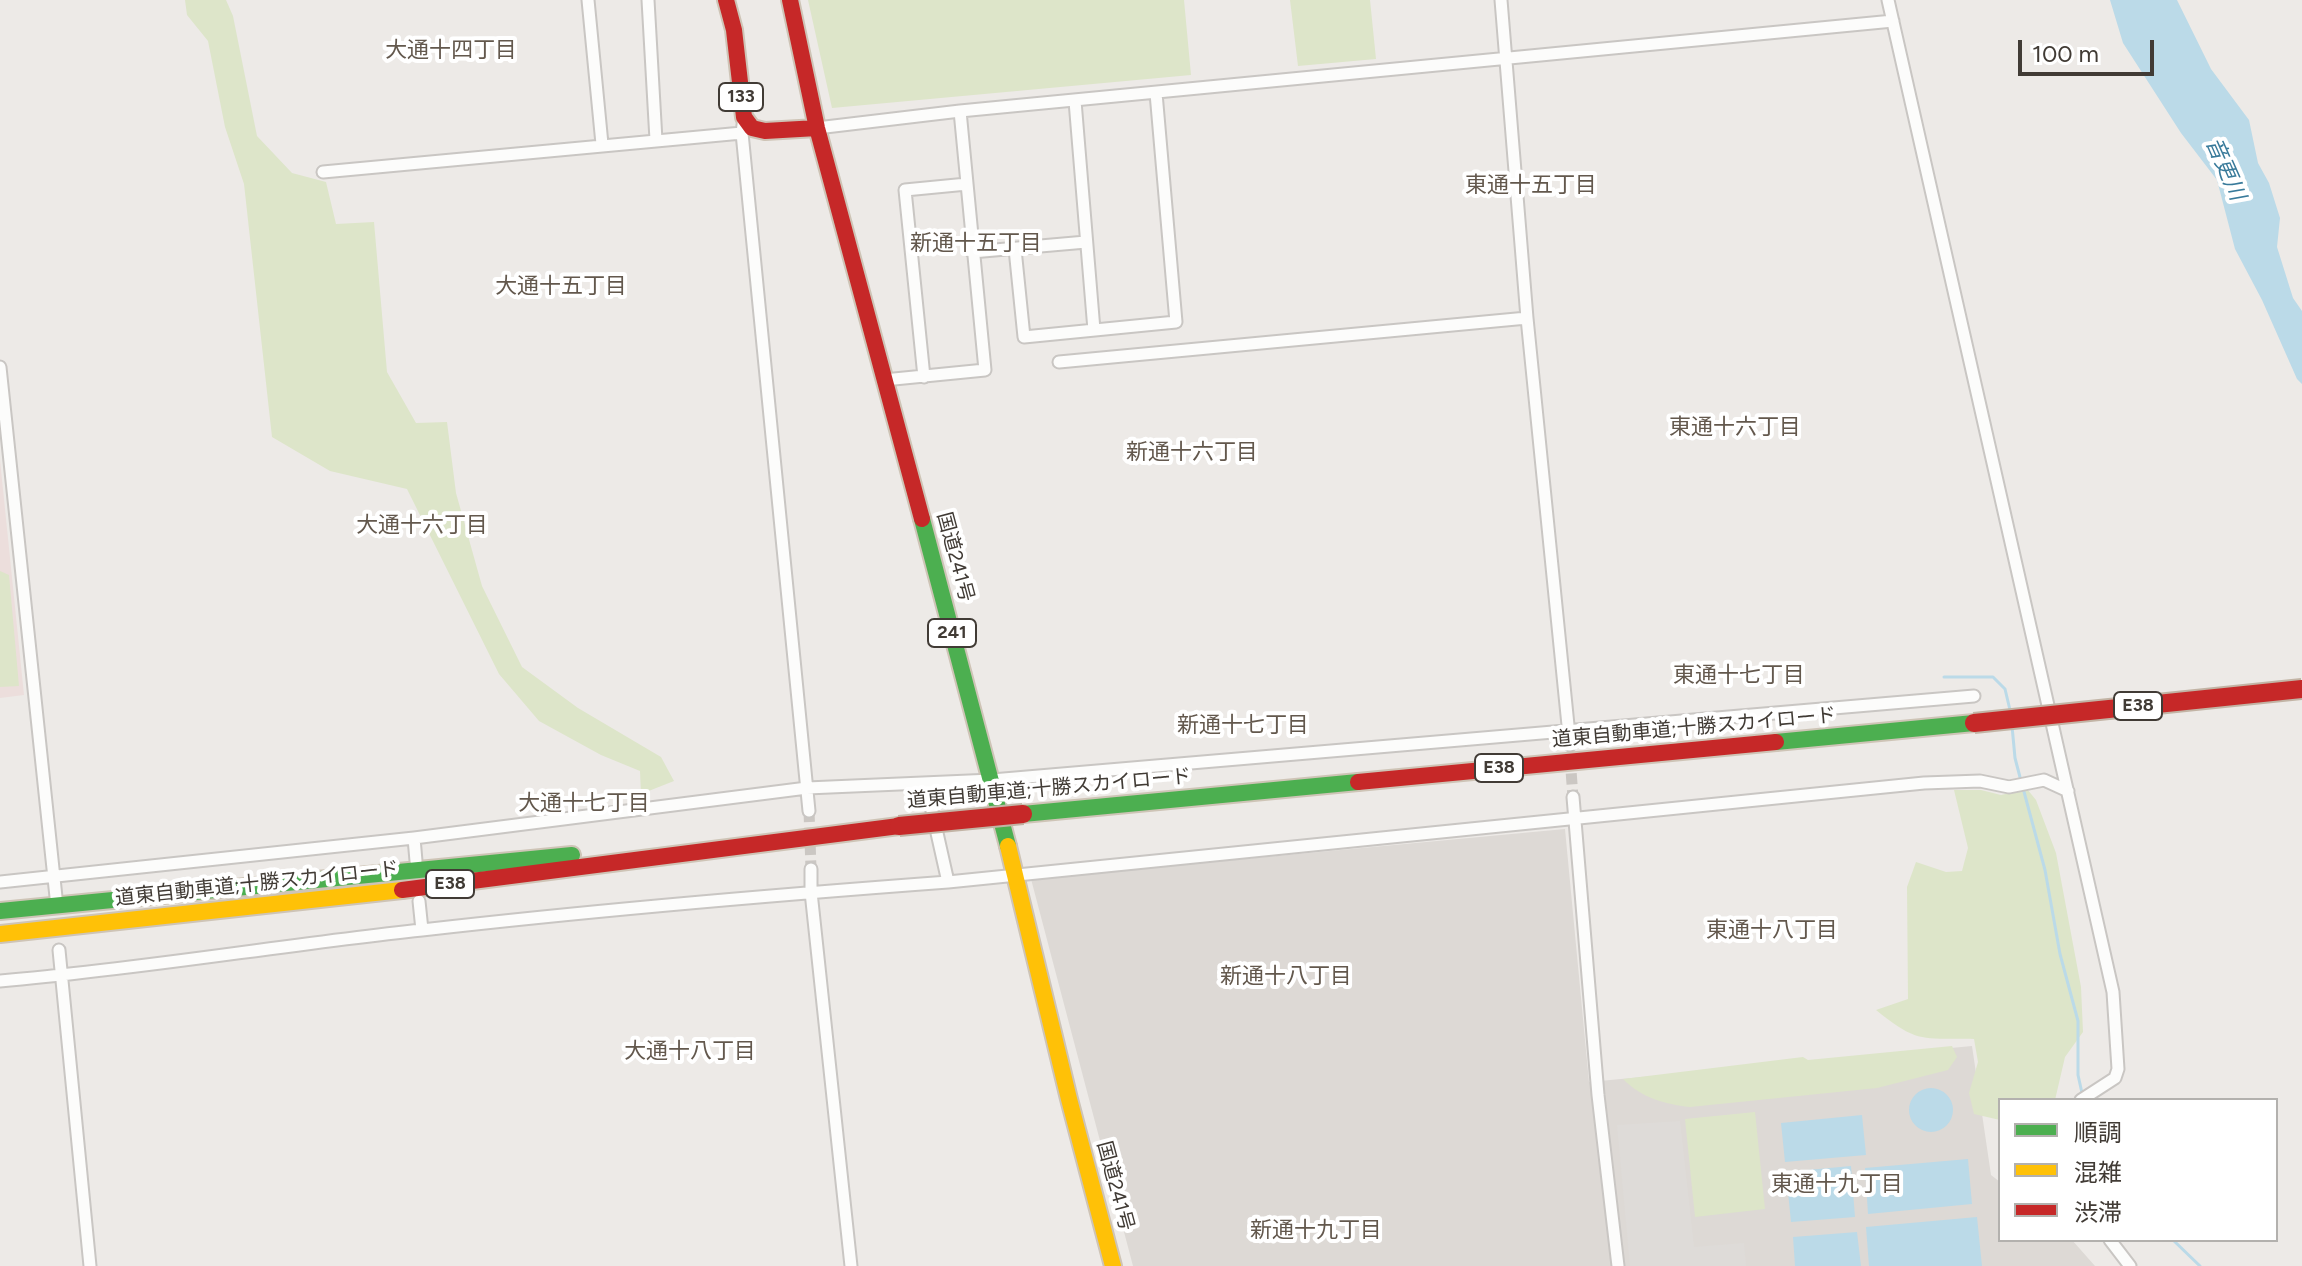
<!DOCTYPE html>
<html>
<head>
<meta charset="utf-8">
<style>
  body { margin:0 }
  #map { position:relative; width:2302px; height:1266px; overflow:hidden; background:#edeae7; font-family:Figtree,"Noto Sans JP",sans-serif }
  canvas { display:block }
  .legend { position:absolute; left:1998px; top:1098px; width:280px; height:144px; box-sizing:border-box; background:#fff; border:2px solid #b3b1ae; margin:0; padding:10px 14px; list-style:none; font-size:24px; color:#413b35 }
  .legend li { display:flex; align-items:center; gap:16px; height:40px }
  .legend b { width:40px; border:2px solid #b3b1ae }
  .scale { position:absolute; left:2018px; top:40px; width:136px; height:36px; box-sizing:border-box; border:4px solid #413b35; border-top:0; padding-left:10px; font-size:24px; line-height:28px; white-space:nowrap; color:#413b35; -webkit-text-stroke:6px #fff; paint-order:stroke }
</style>
</head>
<body>
<div id="map">
<canvas width="2302" height="1266"></canvas>
<ul class="legend">
<li><b style="height:10px;background:#4caf50"></b>順調</li>
<li><b style="height:10px;background:#ffc107"></b>混雑</li>
<li><b style="height:10px;background:#c62828"></b>渋滞</li>
</ul>
<div class="scale">100 m</div>
</div>
<script>
const context = document.querySelector('canvas').getContext('2d');
context.lineJoin = 'round';
function fillPath(path, color) { context.fillStyle = color; context.fill(path, 'evenodd'); }
function strokePath(path, color, width, dash) { context.strokeStyle = color; context.lineWidth = width; context.lineCap = dash ? 'butt' : 'round'; context.setLineDash(dash || []); context.stroke(path); }
function label(font, color, halo, rows, align = 'center') {
  context.font = font + ' Figtree,"Noto Sans JP",sans-serif'; context.lineWidth = 8; context.setLineDash([]); context.textBaseline = 'middle'; context.strokeStyle = halo; context.fillStyle = color; for (const [text, x, y, turn = 0] of rows) {
    context.save(); context.translate(x, y); context.rotate((+turn || 0) * Math.PI / 180); context.textAlign = isNaN(turn) ? turn : align; if (halo) context.strokeText(text, 0, 0); context.fillText(text, 0, 0); context.restore();
  }
}
const industrial = new Path2D(`
  M 1565,829 L 1589,1082 L 1972,1046 L 1991,1175 L 2000,1182 L 2000,1240 L 2072,1240 L 2095,1266 L 1133,1266 L 1031,879 Z`);
const medical = new Path2D(`
  M 0,460 L 24,695 L 0,698 Z`);
const green = new Path2D(`
  M 185,0 L 226,0 L 233,16 L 257,136 L 292,173 L 326,182 L 336,224 L 374,222 L 387,372 L 416,423 L 447,422 L 456,493 L 482,586 L 522,667 L 578,708 L 661,757 L 674,781 L 641,794 L 640,771 L 601,755 L 539,721 L 499,674 L 407,489 L 330,471 L 272,437 L 244,184 L 225,127 L 208,41 L 187,15 Z
  M 808,0 L 1184,0 L 1191,75 L 832,108 Z
  M 1290,0 L 1370,0 L 1376,59 L 1298,66 Z
  M 0,571 L 9,575 L 19,686 L 0,687 Z
  M 2027,789 L 2036,800 L 2056,853 L 2081,987 L 2083,1032 L 2065,1057 L 2055,1100 L 2000,1100 L 2000,1120 L 1974,1114 L 1969,1093 L 1978,1062 L 1974,1039 C 1922,1038 1918,1044 1876,1010 L 1908,999 L 1907,887 L 1916,862 L 1946,872 L 1962,871 L 1968,848 L 1954,790 L 1981,790 L 2001,795 Z
  M 1952,1046 L 1957,1057 L 1948,1070 L 1877,1088 L 1690,1107 C 1664,1104 1642,1098 1623,1079 L 1803,1057 L 1808,1060 Z
  M 1755,1112 L 1765,1209 L 1695,1217 L 1685,1119 Z`);
const parking = new Path2D(`
  M 1680,1121 L 1694,1247 L 1744,1243 L 1746,1266 L 1630,1266 L 1617,1125 Z`);
const water = new Path2D(`
  M 2110,0 L 2177,0 L 2211,69 L 2249,120 L 2258,163 L 2269,183 L 2280,218 L 2277,247 L 2293,298 L 2302,311 L 2302,384 L 2297,379 L 2262,300 L 2235,249 L 2217,180 L 2181,133 L 2123,43 Z
  M1909 1110a22 22 0 1 1 44 0a22 22 0 1 1-44 0Z
  M 1862,1115 L 1866,1155 L 1785,1162 L 1781,1123 Z
  M 1968,1159 L 1972,1204 L 1868,1214 L 1865,1168 Z
  M 1851,1166 L 1855,1217 L 1791,1222 L 1786,1172 Z
  M 1977,1217 L 1982,1266 L 1869,1266 L 1866,1227 Z
  M 1857,1232 L 1861,1266 L 1795,1266 L 1793,1237 Z`);
const stream = new Path2D(`
  M 1944,677 L 1993,677 L 2005,689 L 2010,710
  M 2012,726 L 2015,758 L 2021,781
  M 2023,788 L 2045,870 L 2060,954 L 2078,1021 L 2078,1075 L 2082,1093
  M 2173,1240 L 2200,1266`);
const streetTunnel = new Path2D(`
  M 1570,757 L 1573,797
  M 809,811 L 811,869`);
const street = new Path2D(`
  M 588,0 L 602,144
  M 648,0 L 656,140
  M 1501,0 L 1527,318 L 1570,745
  M 1888,0 L 2113,992 L 2118,1069 L 2115,1078 L 2081,1100
  M 1075,101 L 1094,330
  M 744,117 L 742,133 L 809,811
  M 817,128 L 960,111 L 1893,21
  M 323,172 L 742,133
  M 1015,249 L 1024,337 L 1176,322 L 1156,93
  M 972,252 L 1086,242
  M 1059,362 L 1527,318
  M 0,367 L 56,897
  M 924,377 L 905,190 L 967,184
  M 884,380 L 985,370 L 960,111
  M 926,784 L 948,882
  M 1573,797 L 1598,1095 L 1618,1266
  M 414,838 L 416,861
  M 811,869 L 811,892 L 851,1266
  M 0,882 L 414,838 L 807,788 L 992,780 L 1974,696
  M 419,901 L 422,930
  M 59,950 L 90,1266
  M 0,981 C 141,969 281,945 422,930 C 597,910 773,895 948,882 L 1924,783 L 1980,781 L 2009,787 L 2044,780 L 2068,791
  M 2110,1240 L 2130,1266`);
const fast = new Path2D(`
  M 922,519 L 1008,846
  M 1776,742 L 1974,723
  M 1023,814 L 1358,782
  M 0,911 L 572,855`);
const slow = new Path2D(`
  M 1008,846 L 1069,1099 L 1113,1266
  M 0,934 L 402,890`);
const jam = new Path2D(`
  M 726,0 L 734,30 L 744,117 L 752,128 L 765,131 L 817,128
  M 790,0 L 817,128 L 922,519
  M 1358,782 L 1776,742
  M 402,890 L 899,826`);
const jamBridge = new Path2D(`
  M 1974,723 L 2302,689
  M 899,826 L 1023,814`);
const shields = [
  [741,97,44],
  [952,633,48],
  [2138,706,48],
  [1499,768,48],
  [450,884,48]
];
const shieldNames = [
  ["133",741,97],
  ["241",952,633],
  ["E38",2138,706],
  ["E38",1499,768],
  ["E38",450,884]
];
const streetNames = [
  ["国道241号",955,557,75],
  ["道東自動車道;十勝スカイロード",1694,728,-5],
  ["道東自動車道;十勝スカイロード",1049,789,-5],
  ["道東自動車道;十勝スカイロード",257,884,-6],
  ["国道241号",1115,1186,75]
];
const neighbourhoodNames = [
  ["大通十四丁目",451,51],
  ["東通十五丁目",1531,186],
  ["新通十五丁目",976,244],
  ["大通十五丁目",561,287],
  ["東通十六丁目",1735,428],
  ["新通十六丁目",1192,453],
  ["大通十六丁目",422,526],
  ["東通十七丁目",1739,676],
  ["新通十七丁目",1243,726],
  ["大通十七丁目",584,804],
  ["東通十八丁目",1772,931],
  ["新通十八丁目",1286,977],
  ["大通十八丁目",690,1052],
  ["東通十九丁目",1837,1185],
  ["新通十九丁目",1316,1231]
];
const waterNames = [
  ["音更川",2225,169,66]
];
fillPath(industrial, '#ddd9d5');
fillPath(medical, '#ecdedc');
fillPath(green, '#dde5c9');
fillPath(parking, '#dedbd8');
fillPath(water, '#bbdae8');
strokePath(stream, '#bbdae8', 3);
strokePath(streetTunnel, '#cbc7c3', 11, [11, 5.5]);
strokePath(street, '#c9c6c3', 15);
strokePath(fast, '#cec4b6', 20);
strokePath(slow, '#cec4b6', 20);
strokePath(jam, '#cec4b6', 20);
strokePath(street, '#fcfcfb', 11);
strokePath(fast, '#4caf50', 16);
strokePath(slow, '#ffc107', 16);
strokePath(jam, '#c62828', 16);
strokePath(jamBridge, '#c2b4a5', 22, []);
strokePath(jamBridge, '#c62828', 18);
for (const [x, y, w] of shields) { const box = new Path2D(); box.roundRect(x - w / 2, y - 14, w, 28, 6); context.fillStyle = '#fff'; context.fill(box); strokePath(box, '#413b35', 2); }
label('bold 18px', '#413b35', null, shieldNames);
label('20px', '#413b35', '#fff', streetNames);
label('22px', '#63584d', '#fff', neighbourhoodNames);
label('italic 22px', '#387a9a', '#fff', waterNames);
</script>
</body>
</html>
